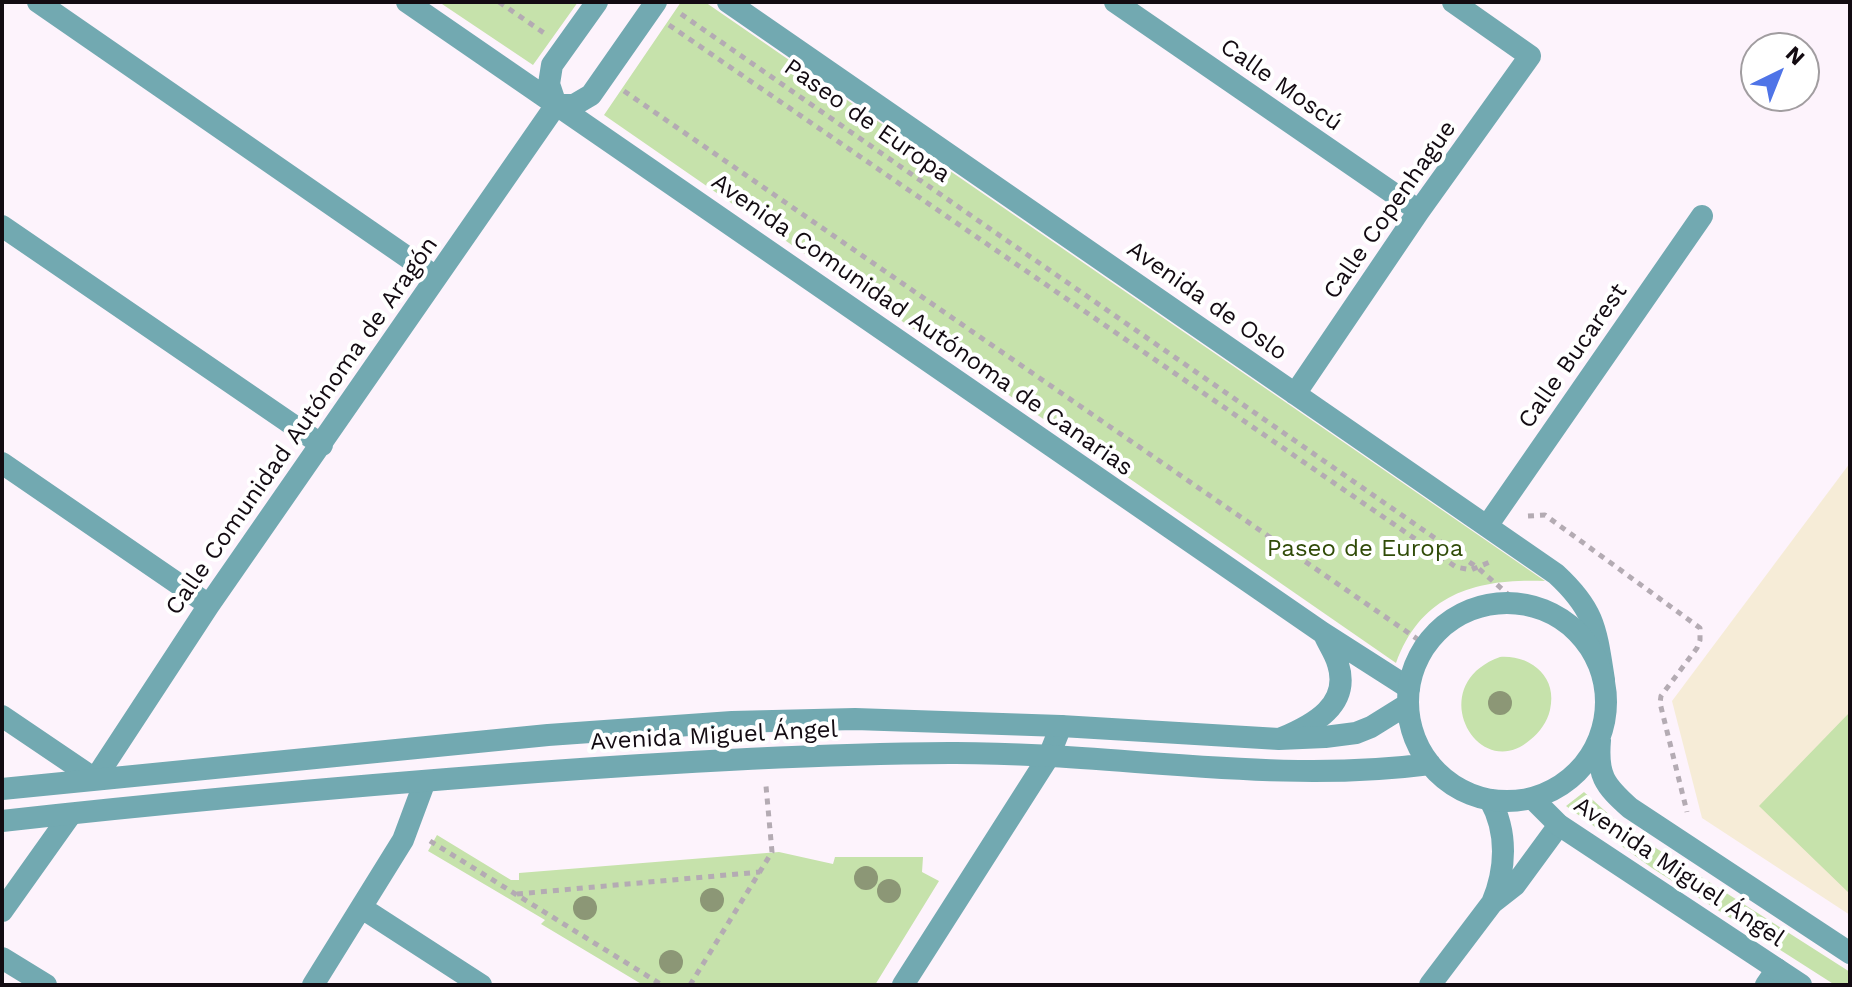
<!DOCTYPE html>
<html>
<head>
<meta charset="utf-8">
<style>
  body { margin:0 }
  #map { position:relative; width:1852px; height:987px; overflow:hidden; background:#fdf3fc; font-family:"Work Sans",sans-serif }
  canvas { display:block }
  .frame { position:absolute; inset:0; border:4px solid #130b12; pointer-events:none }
  .north { position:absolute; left:1740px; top:32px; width:80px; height:80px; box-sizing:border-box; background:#fff; border:2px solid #a19da0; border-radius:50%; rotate:43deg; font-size:22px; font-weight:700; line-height:32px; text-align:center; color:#130b12 }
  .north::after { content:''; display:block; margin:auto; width:28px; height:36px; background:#4f74e7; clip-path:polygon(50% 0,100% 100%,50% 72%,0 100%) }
</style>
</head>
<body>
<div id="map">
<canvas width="1852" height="987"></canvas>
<div class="frame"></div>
<div class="north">N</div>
</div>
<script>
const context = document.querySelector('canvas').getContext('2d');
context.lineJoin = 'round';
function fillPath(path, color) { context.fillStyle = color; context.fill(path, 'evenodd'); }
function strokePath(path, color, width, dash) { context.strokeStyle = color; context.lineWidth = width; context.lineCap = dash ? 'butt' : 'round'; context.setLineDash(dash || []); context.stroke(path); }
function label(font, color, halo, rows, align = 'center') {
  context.font = font + ' "Work Sans",sans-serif'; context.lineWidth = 8; context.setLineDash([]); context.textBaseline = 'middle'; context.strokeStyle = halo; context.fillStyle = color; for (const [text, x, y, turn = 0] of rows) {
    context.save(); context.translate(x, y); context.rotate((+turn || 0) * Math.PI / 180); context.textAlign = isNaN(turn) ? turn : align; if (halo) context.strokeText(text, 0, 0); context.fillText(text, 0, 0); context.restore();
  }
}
const education = new Path2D(`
  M 1850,463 L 1850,915 L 1702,818 L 1672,701 Z`);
const green = new Path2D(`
  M 439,2 L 578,2 L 533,65 Z
  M 681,2 L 705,2 L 1545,581 C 1476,578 1421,594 1396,663 L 604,115 Z
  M 1500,657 C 1531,655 1558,677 1550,710 C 1547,722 1540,732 1530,740 C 1478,785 1422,685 1500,657 Z
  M 1850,712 L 1850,894 L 1759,806 Z
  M 1584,792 L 1615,820 L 1637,836 L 1850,972 L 1850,985 L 1835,985 L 1652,868 L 1566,806 Z
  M 437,835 L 511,880 L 519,880 L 519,873 L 779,852 L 833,864 L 835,857 L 923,857 L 922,872 L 939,881 L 875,985 L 643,985 L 541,924 L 545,920 L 428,851 Z`);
const path = new Path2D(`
  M 499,2 L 544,33
  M 681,14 L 1478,568 L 1519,604
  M 669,25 L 1456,567 L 1471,570 L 1492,561
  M 624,91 L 1426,645
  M 1528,516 L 1545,515 L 1700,628 L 1700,640 L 1697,648 L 1661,696 L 1660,703 L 1687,812
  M 430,841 L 662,985
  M 517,894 L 760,872
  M 690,985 L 772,852 L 766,786`);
const pedestrian = new Path2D(`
  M 2,716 L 95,779`);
const minor = new Path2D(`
  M 38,2 L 436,277
  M 407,2 L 1323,633 L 1409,688
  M 728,2 L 1556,574 C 1595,610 1596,629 1604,680
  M 1115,2 L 1419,211
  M 556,105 L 574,105 L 591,95 L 656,2
  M 556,105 L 549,84 L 552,65 L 597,2
  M 2,226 L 322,445
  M 1295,394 L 1419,211 L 1530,56 L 1453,2
  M 2,463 L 209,605
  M 1487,526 L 1702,216
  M 1282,738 C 1313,725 1351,705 1338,664 C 1335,653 1328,644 1324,634
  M 95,779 L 209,605 L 556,105
  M 1490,800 C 1508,832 1506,870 1492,903
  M 362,908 L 481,985
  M 2,911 L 71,814
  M 2,958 L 46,985
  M 313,985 L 403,840 L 425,781
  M 903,985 L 1049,756 L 1061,726
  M 1430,985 L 1492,903 L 1515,885 L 1559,825
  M 1766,985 L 1777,969`);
const tertiary = new Path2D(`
  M1408 702a99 99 0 1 1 198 0a99 99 0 1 1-198 0Z
  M 1600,740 C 1597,775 1604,785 1630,808 L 1850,953
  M 2,789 L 548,735 L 732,722 L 855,719 L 1061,726 L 1279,739 L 1325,737 L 1356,733 L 1371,727 L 1408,704
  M 1532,798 L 1559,825 L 1801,985
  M 2,821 C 171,802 341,787 511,774 C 657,763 803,754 949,753 C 1110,752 1271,785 1430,764`);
const trees = [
  [1500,703],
  [866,878],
  [889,891],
  [712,900],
  [585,908],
  [671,962]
];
const streetNames = [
  ["Calle Moscú",1281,85,35],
  ["Paseo de Europa",867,121,35],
  ["Calle Copenhague",1390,210,-55],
  ["Avenida de Oslo",1207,301,35],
  ["Avenida Comunidad Autónoma de Canarias",922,325,35],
  ["Calle Bucarest",1573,356,-55],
  ["Calle Comunidad Autónoma de Aragón",302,426,-55],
  ["Avenida Miguel Ángel",714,736,-3],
  ["Avenida Miguel Ángel",1679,872,34]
];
const parkNames = [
  ["Paseo de Europa",1365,549]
];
fillPath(education, '#f6ecd7');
fillPath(green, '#c6e2ab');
strokePath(path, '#b4abb3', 5, [6, 6]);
strokePath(pedestrian, '#72a9b1', 22);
strokePath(minor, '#72a9b1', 22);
strokePath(tertiary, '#72a9b1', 22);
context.fillStyle = '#8c9776';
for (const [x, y] of trees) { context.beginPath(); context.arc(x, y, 12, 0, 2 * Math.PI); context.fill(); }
label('24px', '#130b12', '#fff', streetNames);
label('24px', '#304b08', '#fff', parkNames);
</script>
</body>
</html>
